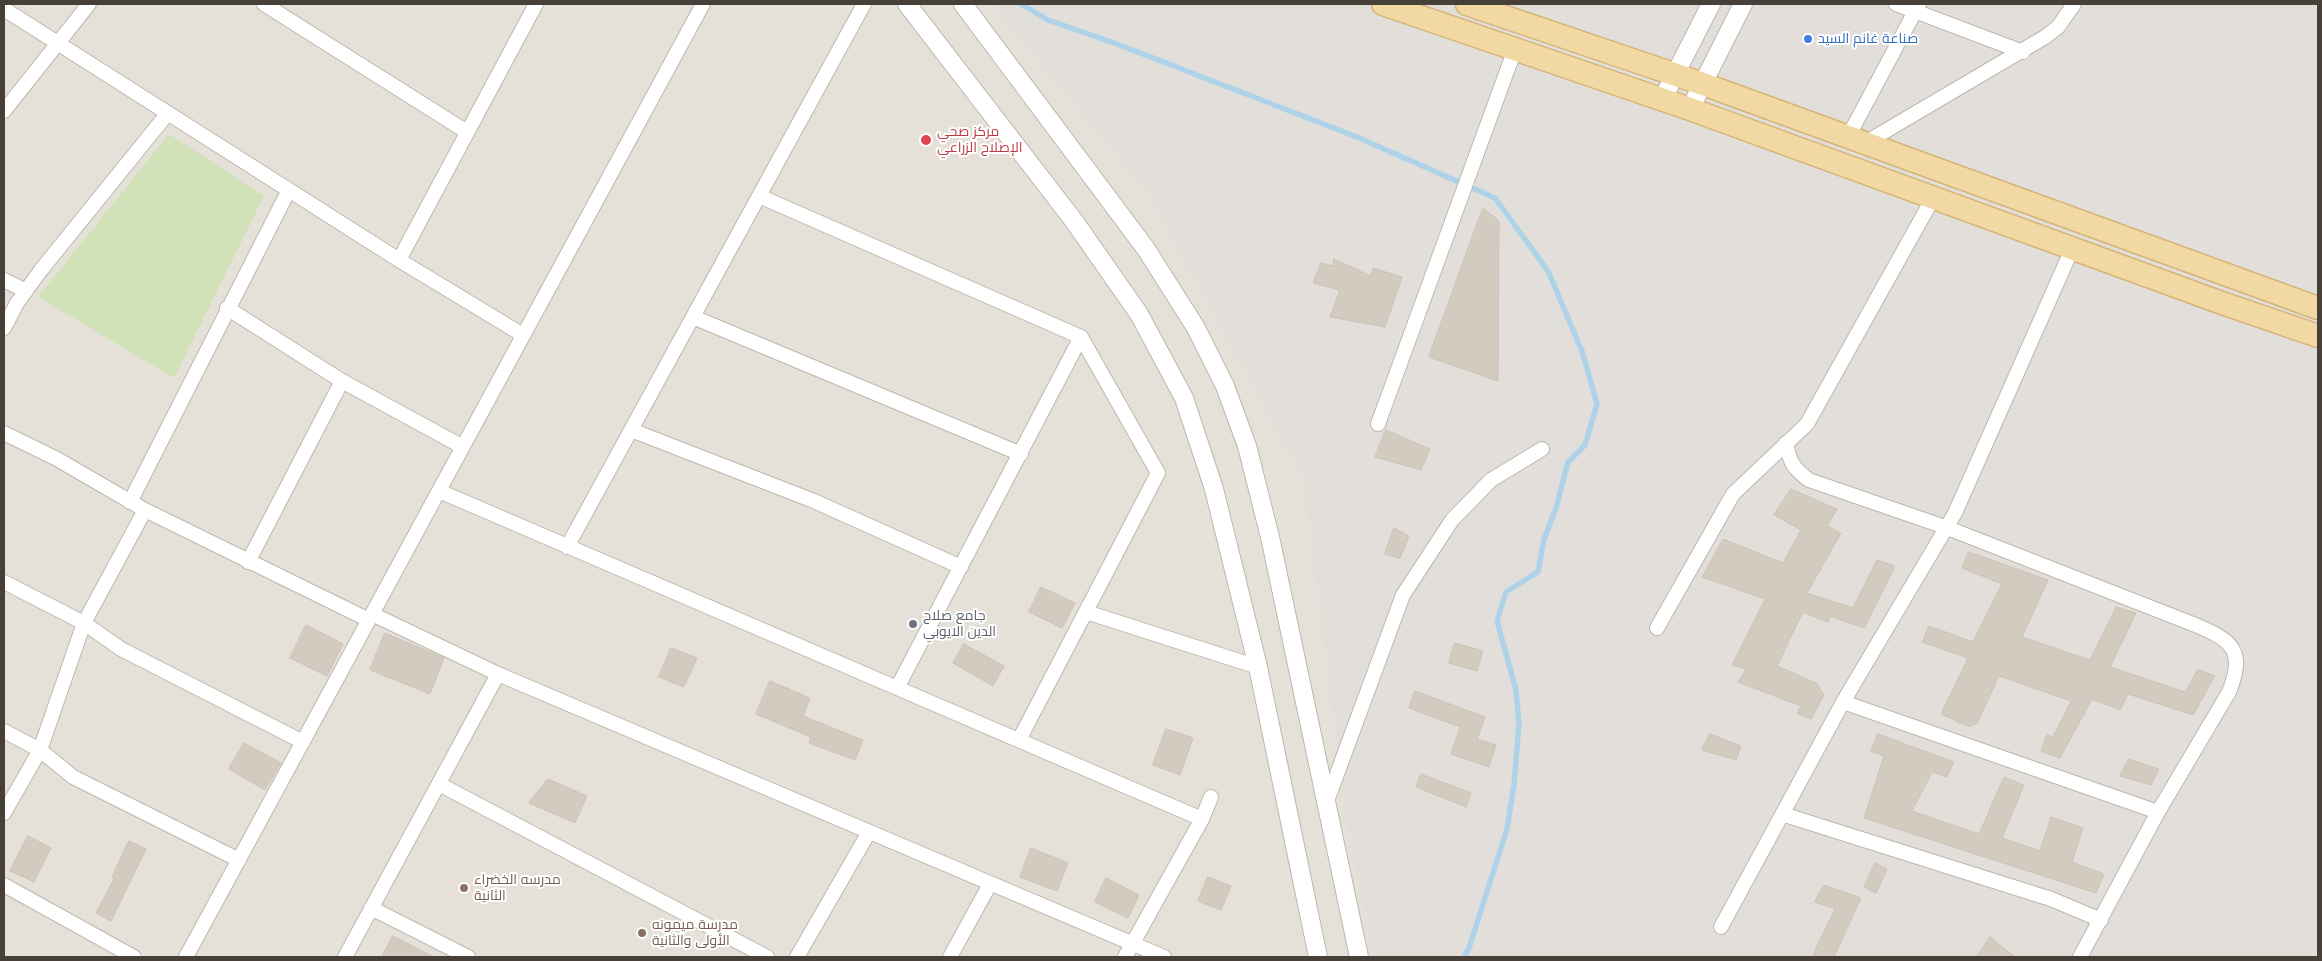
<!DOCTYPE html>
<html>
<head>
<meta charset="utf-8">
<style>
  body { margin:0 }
  #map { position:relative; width:2322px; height:961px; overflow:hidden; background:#f3f0ea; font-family:"DM Sans",sans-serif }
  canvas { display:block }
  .frame { position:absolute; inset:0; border:5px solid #464039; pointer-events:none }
</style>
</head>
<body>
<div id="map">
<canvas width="2322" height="961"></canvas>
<div class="frame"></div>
</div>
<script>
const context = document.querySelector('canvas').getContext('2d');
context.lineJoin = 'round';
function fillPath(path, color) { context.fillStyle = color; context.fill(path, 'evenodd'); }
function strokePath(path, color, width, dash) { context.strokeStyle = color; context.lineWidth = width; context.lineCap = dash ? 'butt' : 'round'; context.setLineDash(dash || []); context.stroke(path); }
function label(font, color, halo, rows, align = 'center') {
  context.font = font + ' "DM Sans",Cairo,sans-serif'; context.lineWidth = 4; context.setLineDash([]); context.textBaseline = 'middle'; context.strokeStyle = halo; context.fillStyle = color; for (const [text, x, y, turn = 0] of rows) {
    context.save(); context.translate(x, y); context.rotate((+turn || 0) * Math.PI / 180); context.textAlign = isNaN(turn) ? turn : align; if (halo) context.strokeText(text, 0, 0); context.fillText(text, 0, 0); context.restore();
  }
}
const residential = new Path2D(`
  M 4,4 L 2318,4 L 2318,957 L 4,957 Z`);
const industrial = new Path2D(`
  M 991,4 L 2318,4 L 2318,957 L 1373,957 L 1346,817 L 1303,479 L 1147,192 Z`);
const green = new Path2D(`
  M 169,134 L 264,196 L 174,378 L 38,297 Z`);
const stream = new Path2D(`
  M 1021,4 L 1048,20 L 1117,44 L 1357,137 L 1495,198 L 1548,271 L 1582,351 L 1597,404 L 1585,445 L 1568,462 L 1556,508 L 1544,539 L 1538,572 L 1506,592 L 1497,621 L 1516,690 L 1519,723 L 1514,785 L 1507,829 L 1469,948 L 1464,957`);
const building = new Path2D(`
  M 1483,208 L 1499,221 L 1498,381 L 1429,357 Z
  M 1334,259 L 1371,276 L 1373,268 L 1402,277 L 1385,327 L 1330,317 L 1340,290 L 1313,283 L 1321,263 L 1333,266 Z
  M 1386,430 L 1430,449 L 1421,470 L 1375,457 Z
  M 1791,489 L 1837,509 L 1827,526 L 1841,533 L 1807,593 L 1853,608 L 1877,560 L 1895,566 L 1864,628 L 1830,616 L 1828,622 L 1803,612 L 1777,666 L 1816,683 L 1824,695 L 1811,719 L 1797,713 L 1801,706 L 1738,682 L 1746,669 L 1732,665 L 1765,599 L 1702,577 L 1723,539 L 1783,563 L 1801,530 L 1774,515 Z
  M 1394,528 L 1409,536 L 1400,558 L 1385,554 Z
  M 1969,552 L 2048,580 L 2022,637 L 2090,660 L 2116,607 L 2136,613 L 2110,667 L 2185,692 L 2198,669 L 2215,676 L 2193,715 L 2128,694 L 2120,710 L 2092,699 L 2060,758 L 2041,751 L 2047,735 L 2053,737 L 2071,701 L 1999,676 L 1977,723 L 1969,727 L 1941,714 L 1968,658 L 1922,642 L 1929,626 L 1973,642 L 2002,584 L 1962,568 Z
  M 1041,587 L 1075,603 L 1062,628 L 1029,612 Z
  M 306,625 L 343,644 L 327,676 L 290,658 Z
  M 385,633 L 444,658 L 430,694 L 370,670 Z
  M 1455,643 L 1483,651 L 1477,671 L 1449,663 Z
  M 964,644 L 1004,666 L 993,686 L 953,663 Z
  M 671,648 L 697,658 L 684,687 L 659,677 Z
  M 770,681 L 810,698 L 803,716 L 863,740 L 855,760 L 809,743 L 811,737 L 756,714 Z
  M 1415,691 L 1485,717 L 1477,739 L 1496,745 L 1489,767 L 1451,754 L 1460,727 L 1409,708 Z
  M 1166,729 L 1193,738 L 1180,775 L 1153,765 Z
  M 1710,734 L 1741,746 L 1736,760 L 1702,750 Z
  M 1878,734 L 1954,762 L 1947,777 L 1932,772 L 1912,811 L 1979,834 L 2004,777 L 2024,785 L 2002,838 L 2040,851 L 2051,817 L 2083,828 L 2072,862 L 2104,874 L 2096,893 L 1864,818 L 1884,756 L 1871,751 Z
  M 244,743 L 281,763 L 265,790 L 229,769 Z
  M 2129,759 L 2159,769 L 2151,785 L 2120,776 Z
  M 1421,774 L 1471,793 L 1466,807 L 1416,787 Z
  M 548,779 L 587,796 L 575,823 L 529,803 Z
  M 28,836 L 51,848 L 34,882 L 10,871 Z
  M 129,841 L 146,849 L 111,921 L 96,913 L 114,879 L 112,878 Z
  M 1031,848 L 1068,863 L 1057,891 L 1020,877 Z
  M 1875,863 L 1887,869 L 1876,893 L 1864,887 Z
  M 1208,877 L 1231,886 L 1221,910 L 1198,901 Z
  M 1106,878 L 1139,895 L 1128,918 L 1095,902 Z
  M 1824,885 L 1861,898 L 1834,957 L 1812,957 L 1835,909 L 1815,902 Z
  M 393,936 L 434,957 L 382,957 Z
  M 1990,937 L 2015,957 L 1977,957 Z`);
const minor = new Path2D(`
  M 264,4 L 467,132
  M 1896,4 L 2023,52
  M 4,9 L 399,260 L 523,335
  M 4,111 L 89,4
  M 1848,137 L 1919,4
  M 1865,143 L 2045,37 L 2058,27 L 2074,4
  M 759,196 L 1081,337 L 1158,473 L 1019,740
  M 399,260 L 536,4
  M 4,280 L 26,291
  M 227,308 L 342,381 L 463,447
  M 693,317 L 1021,454
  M 4,328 L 17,303 L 41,270 L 168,113
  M 1378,424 L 1515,49
  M 631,430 L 814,501 L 961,567
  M 4,433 L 57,459 L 145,510 L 369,620
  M 1786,443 C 1790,463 1793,468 1809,480 L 1945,527 L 2193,624 C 2232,640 2246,650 2229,692 L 2158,812 L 2080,957
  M 439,491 L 1202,819
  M 130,502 L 289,190
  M 567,547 L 864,4
  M 248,562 L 342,381
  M 4,582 L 84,623 L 121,649 L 303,742
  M 1086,612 L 1258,667
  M 372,614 L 498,674 L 1164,957
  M 1657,628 L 1733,494 L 1807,424 L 1933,198
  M 897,688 L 1081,337
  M 1843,702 L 2158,812
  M 4,731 L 40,750 L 73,777 L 239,860
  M 439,784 L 767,957
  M 1327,801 L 1403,595 L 1452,520 L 1491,480 L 1542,449
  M 4,813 L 40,750 L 84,623 L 145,510
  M 1782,814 L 2051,899 L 2101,920
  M 4,885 L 134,957
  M 371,908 L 468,957
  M 1721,927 L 1843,702 L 1955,513 L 2072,249
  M 186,957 L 703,4
  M 345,957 L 498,674
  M 797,957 L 869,832
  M 950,957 L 990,884
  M 1125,957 L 1202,819 L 1211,797`);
const tertiary = new Path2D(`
  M 907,4 L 1074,221 L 1139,314 L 1184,398 L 1214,489 L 1258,667 L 1318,957
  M 963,4 L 1146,249 L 1196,328 L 1225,386 L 1247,446 L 1270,537 L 1359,957
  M 1662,100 L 1711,4
  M 1690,109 L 1743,4`);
const primary = new Path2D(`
  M 1383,4 L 1690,109 L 2222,303 L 2318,336
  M 1467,4 L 1703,84 L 2318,308`);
const markers = [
  [1808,39,5,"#3f7fe0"],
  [926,140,6,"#e0444e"],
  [913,624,5,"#6b7280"],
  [464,888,5,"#8d6e63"],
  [642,933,5,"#8d6e63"]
];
const shopNames = [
  ["صناعة غانم السيد",1818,39]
];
const healthNames = [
  ["مركز صحي",937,132],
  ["الإصلاح الزراعي",937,148]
];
const worshipNames = [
  ["جامع صلاح",923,616],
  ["الدين الايوبي",923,632]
];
const educationNames = [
  ["مدرسه الخضراء",474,880],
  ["الثانية",474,896],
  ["مدرسة ميمونه",652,925],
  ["الأولى والثانية",652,941]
];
fillPath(residential, '#e6e1d8');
fillPath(industrial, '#e2dfdb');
fillPath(green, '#d1e2b8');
strokePath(stream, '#aed3e8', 5.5);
fillPath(building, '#d3cbc0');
strokePath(building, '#cdc2b5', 1);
strokePath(minor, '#bdb7ad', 16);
strokePath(tertiary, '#bdb7ad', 20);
strokePath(primary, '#d5b475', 25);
strokePath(minor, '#fff', 14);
strokePath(tertiary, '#fff', 18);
strokePath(primary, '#f2d8a3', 22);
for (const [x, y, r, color] of markers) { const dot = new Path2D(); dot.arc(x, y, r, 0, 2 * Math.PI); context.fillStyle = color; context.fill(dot); strokePath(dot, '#fff', 2); }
label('14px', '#366cbe', '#fff', shopNames, 'left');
label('14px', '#be3a42', '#fff', healthNames, 'left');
label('14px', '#5b616d', '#fff', worshipNames, 'left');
label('14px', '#785e54', '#fff', educationNames, 'left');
</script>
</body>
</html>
